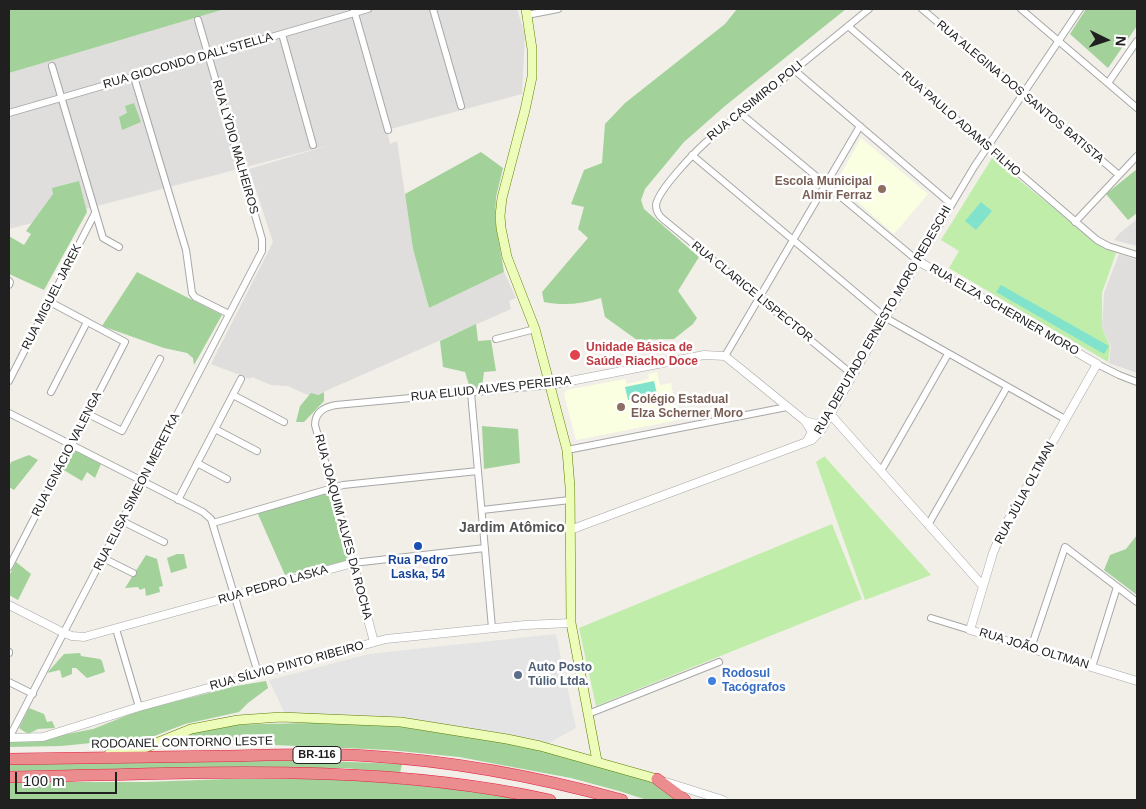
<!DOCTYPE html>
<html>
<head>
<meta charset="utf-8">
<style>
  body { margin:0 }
  #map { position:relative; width:1146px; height:809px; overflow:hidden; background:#f1efe7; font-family:Arial,sans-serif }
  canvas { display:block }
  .frame { position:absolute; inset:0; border:10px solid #202020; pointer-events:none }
  .north { position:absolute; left:1081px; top:15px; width:50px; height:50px; -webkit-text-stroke:4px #fff; paint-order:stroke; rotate:94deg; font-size:14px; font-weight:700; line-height:20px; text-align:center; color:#202020 }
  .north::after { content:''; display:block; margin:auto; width:18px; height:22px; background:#202020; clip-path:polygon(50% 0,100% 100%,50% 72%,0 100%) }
  .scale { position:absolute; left:15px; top:772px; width:102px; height:22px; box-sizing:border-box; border:2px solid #202020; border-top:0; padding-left:6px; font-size:15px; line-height:18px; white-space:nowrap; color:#202020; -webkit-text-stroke:4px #fff; paint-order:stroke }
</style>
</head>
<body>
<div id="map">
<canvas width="1146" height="809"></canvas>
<div class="frame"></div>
<div class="north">N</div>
<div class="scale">100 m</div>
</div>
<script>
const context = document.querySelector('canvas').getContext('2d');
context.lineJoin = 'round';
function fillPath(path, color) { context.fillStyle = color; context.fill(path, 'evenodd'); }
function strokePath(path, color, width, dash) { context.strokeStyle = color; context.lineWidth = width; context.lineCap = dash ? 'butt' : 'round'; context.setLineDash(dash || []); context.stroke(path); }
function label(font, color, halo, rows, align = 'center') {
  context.font = font + ' Arial,sans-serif'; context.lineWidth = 5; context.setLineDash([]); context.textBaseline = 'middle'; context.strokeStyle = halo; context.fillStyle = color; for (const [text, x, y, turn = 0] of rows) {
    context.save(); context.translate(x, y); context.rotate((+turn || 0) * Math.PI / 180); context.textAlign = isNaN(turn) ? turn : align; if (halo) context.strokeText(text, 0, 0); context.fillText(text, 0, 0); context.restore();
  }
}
const residential = new Path2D(`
  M 225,9 L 517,9 L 525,35 L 522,94 L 387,130 L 390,144 L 397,141 L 413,249 L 429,308 L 504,272 L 516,298 L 509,301 L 511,309 L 312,397 L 288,386 L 271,385 L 252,377 L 250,379 L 211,364 L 273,242 L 249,169 L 330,145 L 9,229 L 9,73 Z
  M 1137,219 L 1137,246 L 1114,240 L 1120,233 Z
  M 1119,254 L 1137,260 L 1137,373 L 1109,363 L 1111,346 L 1102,328 L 1104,293 Z`);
const education = new Path2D(`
  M 861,138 L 928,194 L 894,234 L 836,183 Z
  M 657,372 L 660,385 L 671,383 L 678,420 L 576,440 L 564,394 L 567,390 L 625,379 L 627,384 L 649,379 L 648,374 Z`);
const grass = new Path2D(`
  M 992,158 L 1098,244 L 1116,253 L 1102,293 L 1102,328 L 1110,346 L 1108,362 L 949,268 L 959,251 L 941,240 Z
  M 825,456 L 825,457 L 931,575 L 865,600 L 816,462 Z
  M 832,524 L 862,599 L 596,706 L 579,628 Z`);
const forest = new Path2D(`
  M 9,9 L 225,9 L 9,73 Z
  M 737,9 L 846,9 L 725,106 L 684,142 L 645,189 L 641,200 L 644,209 L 699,257 L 678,291 L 697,318 L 693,324 L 674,339 L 637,340 L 605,317 L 601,298 C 582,304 563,306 544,302 L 542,292 L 588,238 L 578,229 L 584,207 L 571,204 L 584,170 L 602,163 L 605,124 L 625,103 L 725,24 Z
  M 1086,9 L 1137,9 L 1137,26 L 1108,68 L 1070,34 Z
  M 134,103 L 141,122 L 122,130 L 119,117 L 127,113 L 125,106 Z
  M 481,152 L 503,168 L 496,197 L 495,220 L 504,272 L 429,308 L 413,249 L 405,194 Z
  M 1137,169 L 1137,213 L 1128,220 L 1106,194 Z
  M 79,181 L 87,212 L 44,290 L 9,274 L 9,236 L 24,245 L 31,234 L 26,231 L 53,194 L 52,188 Z
  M 137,272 L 222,315 L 194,365 L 193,358 L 187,353 L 164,348 L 102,326 Z
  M 476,324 L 478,341 L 491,340 L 496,371 L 484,372 L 482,387 L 470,388 L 465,372 L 443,367 L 440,341 Z
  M 324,392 L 324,401 L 304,422 L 296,422 L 300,406 L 311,393 L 318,395 Z
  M 482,426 L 518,429 L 520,463 L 484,469 Z
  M 73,450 L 101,464 L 95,478 L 87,472 L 82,481 L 62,469 Z
  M 29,455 L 38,460 L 14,490 L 9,487 L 9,468 L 11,462 Z
  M 328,492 L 348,561 L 285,575 L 257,512 Z
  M 1137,535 L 1137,595 L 1104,570 L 1110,555 L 1126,549 Z
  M 177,554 L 184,554 L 187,568 L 171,573 L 167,558 Z
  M 146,555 L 157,559 L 163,586 L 159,587 L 160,592 L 146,596 L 145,588 L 140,590 L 138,587 L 125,588 Z
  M 16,562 L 31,574 L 18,600 L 9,595 L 9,576 Z
  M 80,653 L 81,656 L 100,659 L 102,661 L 105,672 L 87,678 L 76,668 L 72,668 L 72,674 L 62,678 L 60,670 L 47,673 L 64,654 Z
  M 266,681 L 268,688 L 248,703 L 239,712 L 185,724 L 152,737 L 61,746 L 9,747 L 9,740 L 52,737 L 93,729 L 138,711 L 236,686 Z
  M 29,708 L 44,714 L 47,722 L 52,721 L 55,728 L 38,729 L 28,734 L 19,728 Z
  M 355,722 L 401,725 L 500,740 L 563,755 L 656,782 L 680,800 L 647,800 L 619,791 L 571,778 L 459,757 L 390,750 L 228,743 L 161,746 L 192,732 L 219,725 Z
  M 299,760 L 402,764 L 400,773 L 344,768 L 9,771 L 9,763 Z
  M 227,779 L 352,779 L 489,793 L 521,800 L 9,800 L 9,782 L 146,782 Z`);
const pitch = new Path2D(`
  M 981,202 L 992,211 L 976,230 L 965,221 Z
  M 1001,285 L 1109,346 L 1104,354 L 996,292 Z
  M 654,381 L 657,394 L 628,400 L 625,387 Z`);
const parking = new Path2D(`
  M 556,634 L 576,728 L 547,744 L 399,719 L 348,715 L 285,714 L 269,680 L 369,654 Z`);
const minor = new Path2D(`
  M 433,9 L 461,106
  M 922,9 L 1119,175
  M 1021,9 L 1137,108
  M 354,10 L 388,130
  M 527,15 L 558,9
  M 848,26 L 1097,240 L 1108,246 L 1137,255
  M 282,34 L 313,145
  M 52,66 L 103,238 L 119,247
  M 793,69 L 951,204
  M 134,77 L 186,250 L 192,293 L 195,297 L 229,314
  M 1108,83 L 1137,41
  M 9,113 L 368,9
  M 740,113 L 918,261 L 974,167 L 1080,9
  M 692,155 L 886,318 L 1065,419
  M 1075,222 L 1137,156
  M 9,281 L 10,282 L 9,285
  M 496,339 L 535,329
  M 725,356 L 860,126
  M 1097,364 L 1119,375 L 1137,382
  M 853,375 L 663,219 C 658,215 656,211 656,205 C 658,190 694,153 706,142 L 869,9
  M 9,381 L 95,213
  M 51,392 L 87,322
  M 471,393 L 492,628
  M 233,395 L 284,422
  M 9,413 L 203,512 L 211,519 L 258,673
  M 88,414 L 122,431 L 160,359
  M 215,429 L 257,451
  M 567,450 L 787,407
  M 197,463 L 227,479
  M 881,471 L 948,354
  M 178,500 L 241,379
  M 482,510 L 570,500
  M 122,521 L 164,542
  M 213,523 L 343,485 L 478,471
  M 928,525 L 1007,387
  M 485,548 L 353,563 L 315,425 C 315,412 324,407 336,405 L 550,385
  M 103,558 L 133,573
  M 9,567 L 125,342 L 50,302
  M 931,618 L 970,630
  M 116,629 L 139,707
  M 1031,648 L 1065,547 L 1137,602
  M 9,653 L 9,652
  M 1092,667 L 1117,587
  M 9,682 L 33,694
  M 588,714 L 719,662
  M 9,738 L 262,251 L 262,239 L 198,20`);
const tertiary = new Path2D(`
  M 550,385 L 704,355 L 725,356 L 805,421 L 812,432 L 807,441
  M 831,415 L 983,586
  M 805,421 L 817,424 L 827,418
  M 570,530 L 812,440 L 822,429 L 918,261 L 1097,364 L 1002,531 L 993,553 L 970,630 L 1137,681
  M 9,605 L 64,633 L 72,636 L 84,637 L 353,563 L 374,642
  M 9,738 L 43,737 L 139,707 L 386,639 L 525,625 L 571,623
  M 666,782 L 723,800`);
const secondary = new Path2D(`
  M 526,9 L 532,49 L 532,77 L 525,110 L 502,198 L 500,216 L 501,228 L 507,257 L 535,329 L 567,450 L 570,487 L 571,623 L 597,761
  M 109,754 L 144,748 L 191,729 L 238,720 L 281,717 L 401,722 L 507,739 L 540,746 L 657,779`);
const motorway = new Path2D(`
  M 9,759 C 81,758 153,757 225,756 C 273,755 321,753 369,756 C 455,761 539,777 622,800
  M 9,777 C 189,774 372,761 550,800
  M 657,779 L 685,800`);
const markers = [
  [882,189,5,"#8d6e63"],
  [575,355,6,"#e0444e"],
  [621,407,5,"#8d6e63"],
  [418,546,5,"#1a4fb4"],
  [518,675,5,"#5c6f8a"],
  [712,681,5,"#3f7fe0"]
];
const shields = [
  [317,755,48]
];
const shieldNames = [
  ["BR-116",317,755]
];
const streetNames = [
  ["RUA GIOCONDO DALL'STELLA",188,61,-16],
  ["RUA ALEGINA DOS SANTOS BATISTA",1020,92,40],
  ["RUA CASIMIRO POLI",755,101,-39],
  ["RUA PAULO ADAMS FILHO",961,124,41],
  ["RUA LÝDIO MALHEIROS",235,147,74],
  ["RUA CLARICE LISPECTOR",752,292,39],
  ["RUA MIGUEL JAREK",52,297,-63],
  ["RUA ELZA SCHERNER MORO",1004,310,30],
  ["RUA DEPUTADO ERNESTO MORO REDESCHI",883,320,-60],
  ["RUA ELIUD ALVES PEREIRA",491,389,-6],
  ["RUA IGNÁCIO VALENGA",67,454,-63],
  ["RUA ELISA SIMEON MERETKA",137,492,-63],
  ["RUA JÚLIA OLTMAN",1025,493,-62],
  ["RUA JOAQUIM ALVES DA ROCHA",343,527,75],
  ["RUA PEDRO LASKA",273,585,-16],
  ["RUA JOÃO OLTMAN",1034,649,17],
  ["RUA SÍLVIO PINTO RIBEIRO",287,666,-15],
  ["RODOANEL CONTORNO LESTE",182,743,-1]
];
const educationNames = [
  ["Escola Municipal",872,182],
  ["Almir Ferraz",872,196],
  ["Colégio Estadual",631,400,"left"],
  ["Elza Scherner Moro",631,414,"left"]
];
const healthNames = [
  ["Unidade Básica de",586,348],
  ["Saúde Riacho Doce",586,362]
];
const transitNames = [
  ["Rua Pedro",418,561],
  ["Laska, 54",418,575]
];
const serviceNames = [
  ["Auto Posto",528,668],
  ["Túlio Ltda.",528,682]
];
const shopNames = [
  ["Rodosul",722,674],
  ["Tacógrafos",722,688]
];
const neighbourhoodNames = [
  ["Jardim Atômico",512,528]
];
fillPath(residential, '#dfdedd');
fillPath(education, '#fbffe2');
fillPath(grass, '#c1edab');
fillPath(forest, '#a2d29a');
fillPath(pitch, '#82e3cc');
fillPath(parking, '#e4e4e4');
strokePath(minor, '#a7a7a7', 8);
strokePath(tertiary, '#a7a7a7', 9);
strokePath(secondary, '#5d7e01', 10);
strokePath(motorway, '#e22145', 12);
strokePath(minor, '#fff', 6);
strokePath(tertiary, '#fff', 8);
strokePath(secondary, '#eefcba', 9);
strokePath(motorway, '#eb8c8f', 11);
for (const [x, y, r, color] of markers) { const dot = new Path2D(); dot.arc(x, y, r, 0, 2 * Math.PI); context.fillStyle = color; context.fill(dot); strokePath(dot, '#fff', 2); }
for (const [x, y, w] of shields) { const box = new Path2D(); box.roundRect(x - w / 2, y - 8.5, w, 17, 4); context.fillStyle = '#fff'; context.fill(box); strokePath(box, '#202020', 1); }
label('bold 11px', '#202020', null, shieldNames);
label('12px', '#202020', '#fff', streetNames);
label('bold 12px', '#785e54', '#fff', educationNames, 'right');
label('bold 12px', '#be3a42', '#fff', healthNames, 'left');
label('bold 12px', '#164399', '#fff', transitNames);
label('bold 12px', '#4e5e75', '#fff', serviceNames, 'left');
label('bold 12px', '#366cbe', '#fff', shopNames, 'left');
label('bold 14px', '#535353', '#fff', neighbourhoodNames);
</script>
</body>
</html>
